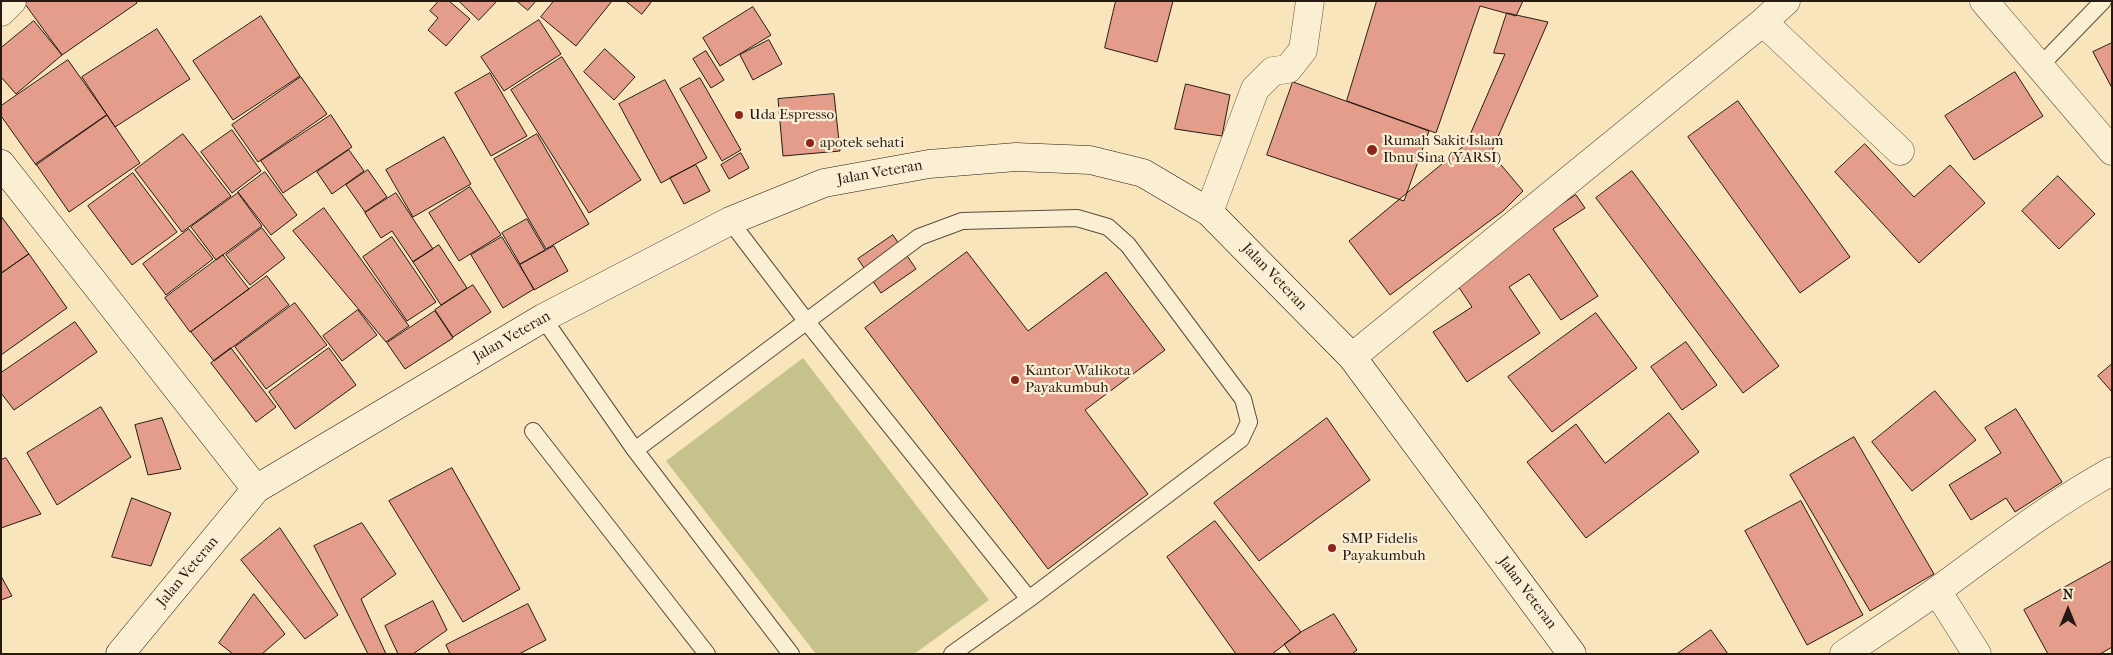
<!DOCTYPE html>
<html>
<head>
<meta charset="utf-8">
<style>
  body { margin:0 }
  #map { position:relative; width:2113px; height:655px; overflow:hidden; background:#f8e5bc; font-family:"IM FELL French Canon",serif }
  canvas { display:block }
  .frame { position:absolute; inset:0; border:2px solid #261a14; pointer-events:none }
  .north { position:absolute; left:2043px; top:585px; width:50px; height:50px; -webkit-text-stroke:4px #faeed3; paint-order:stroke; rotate:0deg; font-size:14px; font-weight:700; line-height:20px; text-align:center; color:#261a14 }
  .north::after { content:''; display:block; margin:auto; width:18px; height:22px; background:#261a14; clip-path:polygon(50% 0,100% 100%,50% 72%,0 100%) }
</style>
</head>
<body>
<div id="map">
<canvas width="2113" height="655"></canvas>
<div class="frame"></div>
<div class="north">N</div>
</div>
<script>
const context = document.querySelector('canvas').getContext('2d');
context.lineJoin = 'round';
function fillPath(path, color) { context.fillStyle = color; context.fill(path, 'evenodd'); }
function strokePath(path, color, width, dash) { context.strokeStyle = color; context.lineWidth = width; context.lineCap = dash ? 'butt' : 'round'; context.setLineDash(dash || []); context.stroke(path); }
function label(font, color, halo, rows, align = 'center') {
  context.font = font + ' "IM FELL French Canon",serif'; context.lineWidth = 4.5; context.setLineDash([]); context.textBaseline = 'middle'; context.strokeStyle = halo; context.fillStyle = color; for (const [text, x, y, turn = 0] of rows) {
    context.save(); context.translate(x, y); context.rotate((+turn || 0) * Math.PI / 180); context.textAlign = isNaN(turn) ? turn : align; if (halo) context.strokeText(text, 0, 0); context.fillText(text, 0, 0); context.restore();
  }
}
const green = new Path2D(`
  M 803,358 L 989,600 L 914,654 L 816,654 L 666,461 Z`);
const building = new Path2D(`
  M 28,1 L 136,1 L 137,3 L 62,55 L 25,4 Z
  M 439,1 L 449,1 L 470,19 L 446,46 L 428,30 L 438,18 L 430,11 Z
  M 459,1 L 497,1 L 479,20 Z
  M 517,1 L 536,1 L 528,10 Z
  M 554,1 L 612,1 L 576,46 L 541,17 Z
  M 626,1 L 652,1 L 642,14 Z
  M 1116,1 L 1173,1 L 1157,62 L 1105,48 Z
  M 1377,1 L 1523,1 L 1516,16 L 1480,6 L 1436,133 L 1347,101 Z
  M 753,7 L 771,35 L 720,66 L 703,38 Z
  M 1507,13 L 1548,22 L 1491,153 L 1523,191 L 1503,211 L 1390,295 L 1349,241 L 1466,144 L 1505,54 L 1494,53 Z
  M 261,16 L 300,76 L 233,120 L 193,61 Z
  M 539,20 L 561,54 L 504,91 L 481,57 Z
  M 34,21 L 62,55 L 16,94 L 1,77 L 1,48 Z
  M 157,29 L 190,79 L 115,127 L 82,77 Z
  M 769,40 L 782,64 L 753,80 L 740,55 Z
  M 2112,43 L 2112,88 L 2093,52 Z
  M 605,49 L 635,77 L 614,100 L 584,72 Z
  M 706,51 L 724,80 L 711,88 L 693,59 Z
  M 562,57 L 641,180 L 589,213 L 511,90 Z
  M 68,60 L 107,115 L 36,165 L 1,116 L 1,106 Z
  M 2015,72 L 2043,116 L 1974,160 L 1945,116 Z
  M 490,73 L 527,136 L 491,156 L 455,93 Z
  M 301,77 L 327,114 L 258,162 L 232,125 Z
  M 700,78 L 741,150 L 722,161 L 680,89 Z
  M 665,80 L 707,158 L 661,183 L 619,104 Z
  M 1293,82 L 1429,131 L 1404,201 L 1267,155 Z
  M 1186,84 L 1230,95 L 1222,136 L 1175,129 Z
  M 834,94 L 840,151 L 783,156 L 778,99 Z
  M 1738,101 L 1850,257 L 1800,293 L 1688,137 Z
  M 107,115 L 140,163 L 69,212 L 36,164 Z
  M 331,115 L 352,147 L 283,193 L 261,161 Z
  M 232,130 L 261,171 L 232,193 L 201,152 Z
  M 183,134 L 231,196 L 182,232 L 135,170 Z
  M 537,134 L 589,224 L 546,249 L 494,159 Z
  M 444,137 L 471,184 L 413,217 L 386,170 Z
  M 1865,144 L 1914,197 L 1950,165 L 1985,203 L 1919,263 L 1835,172 Z
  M 349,150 L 364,171 L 332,194 L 317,172 Z
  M 741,153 L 749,168 L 729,179 L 721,165 Z
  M 696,165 L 710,191 L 684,204 L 670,178 Z
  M 368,170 L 387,197 L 365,212 L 346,185 Z
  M 1632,171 L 1779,366 L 1743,393 L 1596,198 Z
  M 265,172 L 297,215 L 271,235 L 238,192 Z
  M 133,173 L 177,232 L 132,265 L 88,206 Z
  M 2058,176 L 2095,214 L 2059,249 L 2022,211 Z
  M 470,187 L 501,235 L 459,261 L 429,213 Z
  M 238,193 L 262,226 L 216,260 L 191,227 Z
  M 396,193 L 433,249 L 413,262 L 392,231 L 381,238 L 365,213 Z
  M 1576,195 L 1585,208 L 1553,229 L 1598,296 L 1561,320 L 1529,274 L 1509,287 L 1540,333 L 1467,382 L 1433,332 L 1472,307 L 1452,277 Z
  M 324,208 L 409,326 L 386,342 L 293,231 Z
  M 1,216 L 29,254 L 1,273 Z
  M 527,219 L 545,250 L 520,264 L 502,233 Z
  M 262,228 L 285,258 L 250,285 L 226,255 Z
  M 189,229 L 213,259 L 166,295 L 143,264 Z
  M 893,235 L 916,269 L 881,293 L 858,259 Z
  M 392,237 L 436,302 L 407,321 L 363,257 Z
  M 502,237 L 534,289 L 503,308 L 471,255 Z
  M 439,245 L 467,288 L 441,305 L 413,262 Z
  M 554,246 L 568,271 L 534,290 L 520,265 Z
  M 967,252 L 1028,331 L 1106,272 L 1165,350 L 1085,410 L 1148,494 L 1048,569 L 865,328 Z
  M 29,254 L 67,308 L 1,355 L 1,274 Z
  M 223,255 L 249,289 L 190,332 L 165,298 Z
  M 267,276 L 289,305 L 214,361 L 191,332 Z
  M 473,285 L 491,312 L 453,337 L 435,310 Z
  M 295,303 L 327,345 L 266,389 L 235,347 Z
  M 358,310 L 377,335 L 342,361 L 323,336 Z
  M 435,311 L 453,338 L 405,369 L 387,343 Z
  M 1596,313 L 1637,368 L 1552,432 L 1508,377 Z
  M 75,322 L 97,352 L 14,410 L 1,393 L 1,373 Z
  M 1686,342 L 1717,385 L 1682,410 L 1651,367 Z
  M 231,348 L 276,407 L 256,422 L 211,363 Z
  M 329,348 L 356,385 L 295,429 L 269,392 Z
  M 2112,364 L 2112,392 L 2098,376 Z
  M 1935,391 L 1976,440 L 1912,491 L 1872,442 Z
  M 101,407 L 131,457 L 57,505 L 27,453 Z
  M 2016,409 L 2062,482 L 2015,512 L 2006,498 L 1971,520 L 1949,485 L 2001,453 L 1985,428 Z
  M 1669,413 L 1699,452 L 1586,538 L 1527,462 L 1576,424 L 1605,463 Z
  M 162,418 L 181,469 L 148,475 L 135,425 Z
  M 1327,418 L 1370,480 L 1259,561 L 1214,503 Z
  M 1854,437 L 1934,574 L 1870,611 L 1790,475 Z
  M 6,458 L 41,514 L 1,528 L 1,460 Z
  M 452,468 L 520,589 L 463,622 L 389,501 Z
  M 132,498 L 171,513 L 151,566 L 112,557 Z
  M 1801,501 L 1863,615 L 1807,645 L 1745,531 Z
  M 1215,521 L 1301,632 L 1272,654 L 1236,654 L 1167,557 Z
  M 362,523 L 396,574 L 361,599 L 386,654 L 368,654 L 314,546 Z
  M 280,528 L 338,615 L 305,639 L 241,560 Z
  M 2112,561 L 2112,647 L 2100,654 L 2048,654 L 2024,610 Z
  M 1,576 L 12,596 L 1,600 Z
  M 254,594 L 285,634 L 262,654 L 233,654 L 219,643 Z
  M 433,601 L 447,630 L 413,654 L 398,654 L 385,626 Z
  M 528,604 L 546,640 L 519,654 L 450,654 L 446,645 Z
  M 1334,614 L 1357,650 L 1352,654 L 1291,654 L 1284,644 L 1301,632 Z
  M 1711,630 L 1728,654 L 1677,654 Z`);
const service = new Path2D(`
  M 2039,67 L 2103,1
  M 730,221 L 807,322 L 1029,599
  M 543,318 L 635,450 L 791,654
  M 533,431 L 707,654
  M 635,450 L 919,237 L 962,221 L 1077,218 L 1108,227 L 1128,245 L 1243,399 L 1249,422 L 1241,439 L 1029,599 L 952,654`);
const minor = new Path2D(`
  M 1984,1 L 2112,151
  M 1,12 L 12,1
  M 1763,22 L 1900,151
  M 1209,212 L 1255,89 L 1273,71 L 1288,69 L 1303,50 L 1310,1
  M 1352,357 L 1763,22 L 1786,1
  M 1937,591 L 1977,654
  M 1844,654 C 1877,632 1910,610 1942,587 C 1997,547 2052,504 2112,471`);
const secondary = new Path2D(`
  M 1,164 L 256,489
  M 120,654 L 256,489 L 543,318 L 730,221 L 824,183 L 929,164 L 1016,157 L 1090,160 L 1143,173 L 1209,212 L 1352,357 L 1572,654`);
const markers = [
  [739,115,5,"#8f2418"],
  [810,143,5,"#8f2418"],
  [1372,150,6,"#8f2418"],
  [1015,380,5,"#8f2418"],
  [1332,548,5,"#8f2418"]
];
const poiNames = [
  ["Uda Espresso",749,115],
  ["Rumah Sakit Islam",1383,141],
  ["Ibnu Sina (YARSI)",1383,158],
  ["apotek sehati",820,143],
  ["Kantor Walikota",1025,371],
  ["Payakumbuh",1025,388],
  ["SMP Fidelis",1342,539],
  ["Payakumbuh",1342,556]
];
const streetNames = [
  ["Jalan Veteran",880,173,-10],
  ["Jalan Veteran",1274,277,46],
  ["Jalan Veteran",512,337,-30],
  ["Jalan Veteran",188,572,-50],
  ["Jalan Veteran",1527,593,53]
];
fillPath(green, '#c5c28b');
fillPath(building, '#e59d8b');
strokePath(building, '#261a14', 1);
strokePath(service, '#5a4d3e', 18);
strokePath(minor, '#5a4d3e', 29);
strokePath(secondary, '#261a14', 29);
strokePath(service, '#faeed3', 16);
strokePath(minor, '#faeed3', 28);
strokePath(secondary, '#faeed3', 28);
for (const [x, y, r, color] of markers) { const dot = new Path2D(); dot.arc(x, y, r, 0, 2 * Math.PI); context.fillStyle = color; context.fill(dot); strokePath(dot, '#faeed3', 2); }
label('15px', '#261a14', '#faeed3', poiNames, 'left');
label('15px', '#261a14', '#faeed3', streetNames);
</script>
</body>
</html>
